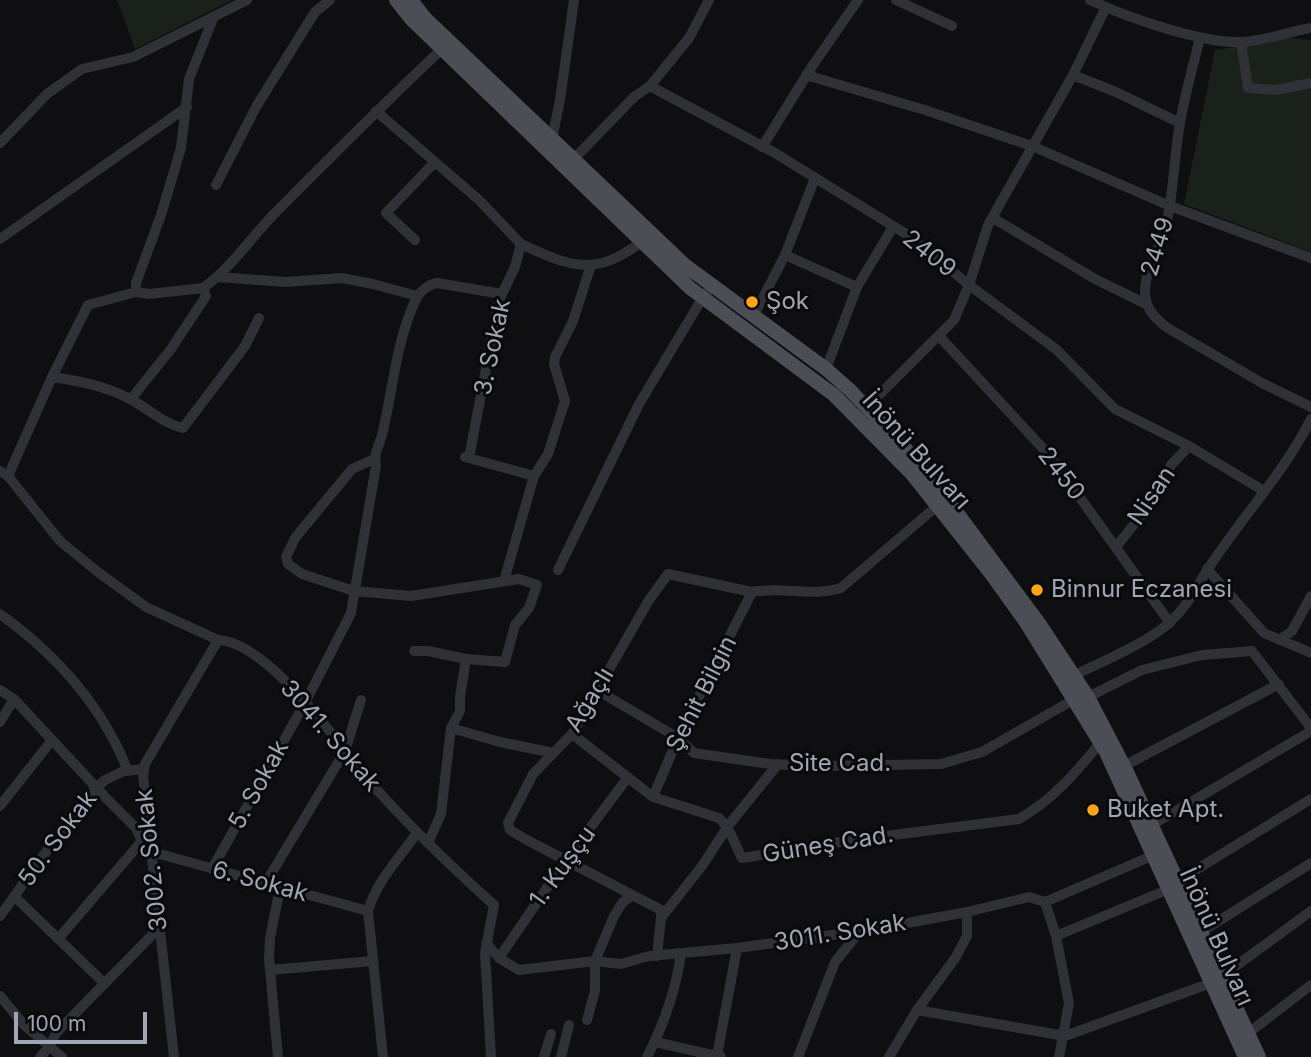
<!DOCTYPE html>
<html>
<head>
<meta charset="utf-8">
<style>
  body { margin:0 }
  #map { position:relative; width:1311px; height:1057px; overflow:hidden; background:#0f0f11; font-family:Inter,sans-serif }
  canvas { display:block }
  .scale { position:absolute; left:14px; top:1012px; width:133px; height:32px; box-sizing:border-box; border:4px solid #9fa6b3; border-top:0; padding-left:9px; font-size:21px; line-height:24px; white-space:nowrap; color:#9fa6b3; -webkit-text-stroke:5px #0a0a0c; paint-order:stroke }
</style>
</head>
<body>
<div id="map">
<canvas width="1311" height="1057"></canvas>
<div class="scale">100 m</div>
</div>
<script>
const context = document.querySelector('canvas').getContext('2d');
context.lineJoin = 'round';
function fillPath(path, color) { context.fillStyle = color; context.fill(path, 'evenodd'); }
function strokePath(path, color, width, dash) { context.strokeStyle = color; context.lineWidth = width; context.lineCap = dash ? 'butt' : 'round'; context.setLineDash(dash || []); context.stroke(path); }
function label(font, color, halo, rows, align = 'center') {
  context.font = font + ' Inter,sans-serif'; context.lineWidth = 6; context.setLineDash([]); context.textBaseline = 'middle'; context.strokeStyle = halo; context.fillStyle = color; for (const [text, x, y, turn = 0] of rows) {
    context.save(); context.translate(x, y); context.rotate((+turn || 0) * Math.PI / 180); context.textAlign = isNaN(turn) ? turn : align; if (halo) context.strokeText(text, 0, 0); context.fillText(text, 0, 0); context.restore();
  }
}
const green = new Path2D(`
  M 117,0 L 232,0 L 135,49 Z
  M 1289,38 L 1311,40 L 1311,252 L 1184,204 L 1215,50 Z`);
const minor = new Path2D(`
  M 896,0 L 952,26
  M 1090,0 C 1126,17 1203,44 1242,42 C 1264,41 1288,32 1311,28
  M 1200,38 C 1193,66 1185,94 1180,123 C 1174,157 1174,191 1166,225 C 1161,247 1145,269 1145,291 C 1145,308 1154,317 1166,327 L 1262,383 L 1311,407
  M 1241,42 L 1248,88 L 1276,90 L 1311,83
  M 806,75 L 925,110 L 1032,146 L 1170,206 L 1311,258
  M 1073,75 L 1116,92 L 1180,123
  M 650,86 L 775,153 L 911,237 L 969,285 L 1057,350 L 1115,409 L 1189,446 L 1264,491
  M 376,111 L 479,200 L 521,244
  M 552,139 L 560,100 L 574,0
  M 0,143 L 47,94 L 82,69 L 133,57 L 247,0
  M 762,147 L 813,65 L 858,0
  M 569,164 L 634,97 L 650,86 L 689,38 L 709,0
  M 216,185 L 256,107 L 315,12 L 330,0
  M 993,218 L 1095,279 L 1146,304
  M 0,239 L 187,107
  M 415,240 L 386,213 L 435,162
  M 785,255 L 857,287
  M 218,277 L 285,282 L 342,278 L 373,284 L 417,296
  M 136,292 L 136,283 L 161,215 L 181,148 L 189,79 L 214,16
  M 753,317 L 785,255 L 815,178
  M 939,336 L 1050,456 L 1170,623
  M 826,369 L 857,287 L 893,227
  M 52,377 C 79,381 106,386 130,399 C 149,409 162,423 183,428 L 245,346 L 259,318
  M 131,399 L 171,349 L 206,296 L 203,288 C 230,269 250,239 273,215 C 329,159 384,103 442,49
  M 866,408 L 954,320 L 969,285 L 988,225 L 1073,75 L 1106,7
  M 465,457 L 534,476
  M 469,458 L 499,300 L 515,267 L 521,244 C 569,266 595,278 641,242
  M 374,459 L 352,469 L 295,538 L 286,557 L 288,564 L 302,574 L 354,591 L 411,596 L 519,579 L 537,585 L 529,608 L 515,625 L 505,662 L 466,659 L 428,651 L 414,651
  M 0,471 L 8,476 L 60,541 L 98,572 L 146,607 L 218,640 C 271,642 345,754 379,792 C 415,832 454,869 494,905 L 485,953 L 491,1057
  M 8,476 L 52,377 L 88,305 L 136,292 L 149,294 L 203,288
  M 1116,547 L 1155,498 L 1171,465 L 1189,446
  M 1207,569 L 1264,633 L 1311,653
  M 558,570 L 639,404 L 703,297 L 712,286
  M 504,581 L 534,476 L 548,454 L 565,401 L 554,364 L 555,357 L 573,321 L 591,265
  M 0,614 C 57,655 102,705 128,771
  M 1279,640 L 1292,631 L 1311,596
  M 1068,678 C 1097,664 1150,642 1171,621 C 1188,606 1196,587 1208,569 C 1241,518 1284,473 1311,419
  M 0,690 L 14,699 L 106,798 L 136,828 L 142,841 L 152,852 L 368,911
  M 597,690 L 678,738 L 694,753 L 770,764 L 820,766 L 941,764 L 982,752 L 1066,704 L 1088,697 L 1142,670 L 1202,655 L 1252,651 L 1311,728
  M 0,722 L 14,699
  M 451,728 L 500,742 L 549,752 L 551,755
  M 572,734 L 653,797 L 719,818 C 731,828 734,844 742,858 L 846,841 L 1019,819 C 1053,800 1076,772 1101,742
  M 1124,766 L 1279,684
  M 653,797 L 678,738 L 752,592
  M 0,806 L 52,740
  M 1152,825 L 1311,731
  M 428,843 L 441,814 L 451,728 L 460,711 L 460,697 L 466,659
  M 212,869 L 306,701 L 351,613 L 376,466 C 373,455 379,446 382,435 C 393,390 396,341 416,299 C 420,291 429,284 437,283 L 502,294
  M 1178,881 L 1311,799
  M 265,884 L 345,751 L 361,700
  M 15,897 L 104,983
  M 1045,902 L 1154,855
  M 0,916 L 84,799 L 105,780 L 124,771 L 144,769
  M 661,918 L 661,910 L 527,840 L 510,830 L 508,823 L 533,774 L 572,734 L 649,600 L 668,574 L 752,592 C 782,586 810,597 841,588 L 937,506
  M 1201,932 L 1311,863
  M 1056,936 L 1169,889
  M 58,939 L 142,841
  M 486,943 L 499,958 L 519,970 L 595,961 L 621,964 L 649,956 L 737,948 L 875,929 L 967,912 L 1029,897 L 1045,902 L 1056,936 L 1069,1003 L 1059,1057
  M 657,956 L 661,918 L 702,866 L 728,826 L 778,764
  M 499,958 L 566,860 L 628,777
  M 270,970 L 373,961
  M 1221,977 L 1311,911
  M 0,996 L 24,1025 L 62,1057
  M 917,1010 L 1065,1036 L 1211,983
  M 587,1020 L 595,991 L 595,961 L 614,916 L 622,903 L 632,895
  M 1247,1034 L 1311,985
  M 655,1042 L 721,1057
  M 717,1056 L 737,948
  M 40,1057 L 50,1046 L 56,1033 L 160,927
  M 174,1057 L 143,776 L 145,764 L 218,640
  M 278,1057 L 269,959 L 270,938 L 280,888
  M 383,1057 L 368,911 C 376,882 400,857 417,833
  M 544,1057 L 551,1034
  M 561,1057 L 569,1025
  M 647,1057 C 663,1026 676,989 681,954
  M 798,1057 L 835,962 L 860,931
  M 889,1057 L 917,1010 L 956,957 L 967,936 L 967,912`);
const major = new Path2D(`
  M 396,0 L 411,19 L 690,288 L 834,395 L 911,473 L 992,575 L 1027,624 L 1106,752 L 1245,1057
  M 411,0 L 425,18 L 686,266 L 826,369 L 850,390 L 905,448 L 946,498 L 1041,626 L 1088,697 L 1127,772 L 1259,1057`);
const markers = [
  [752,302,7,"#ffa419"],
  [1037,590,7,"#ffa419"],
  [1093,810,7,"#ffa419"]
];
const streetNames = [
  ["2449",1158,247,-73],
  ["2409",929,254,38],
  ["3. Sokak",493,347,-78],
  ["İnönü Bulvarı",916,451,48],
  ["2450",1061,474,52],
  ["Nisan",1152,496,-56],
  ["Şehit Bilgin",702,694,-63],
  ["Ağaçlı",590,700,-59],
  ["3041. Sokak",330,736,49],
  ["Site Cad.",840,764],
  ["5. Sokak",259,785,-61],
  ["50. Sokak",58,839,-53],
  ["Güneş Cad.",828,845,-9],
  ["3002. Sokak",152,860,-96],
  ["1. Kuşçu",563,867,-54],
  ["6. Sokak",260,882,15],
  ["3011. Sokak",840,933,-9],
  ["İnönü Bulvarı",1216,937,66]
];
const poiNames = [
  ["Şok",766,302],
  ["Binnur Eczanesi",1051,590],
  ["Buket Apt.",1107,810]
];
fillPath(green, '#19211a');
strokePath(minor, '#303136', 10);
strokePath(major, '#4c4e55', 14);
for (const [x, y, r, color] of markers) { const dot = new Path2D(); dot.arc(x, y, r, 0, 2 * Math.PI); context.fillStyle = color; context.fill(dot); strokePath(dot, '#0a0a0c', 2.5); }
label('24px', '#9fa6b3', '#0a0a0c', streetNames);
label('24px', '#9fa6b3', '#0a0a0c', poiNames, 'left');
</script>
</body>
</html>
